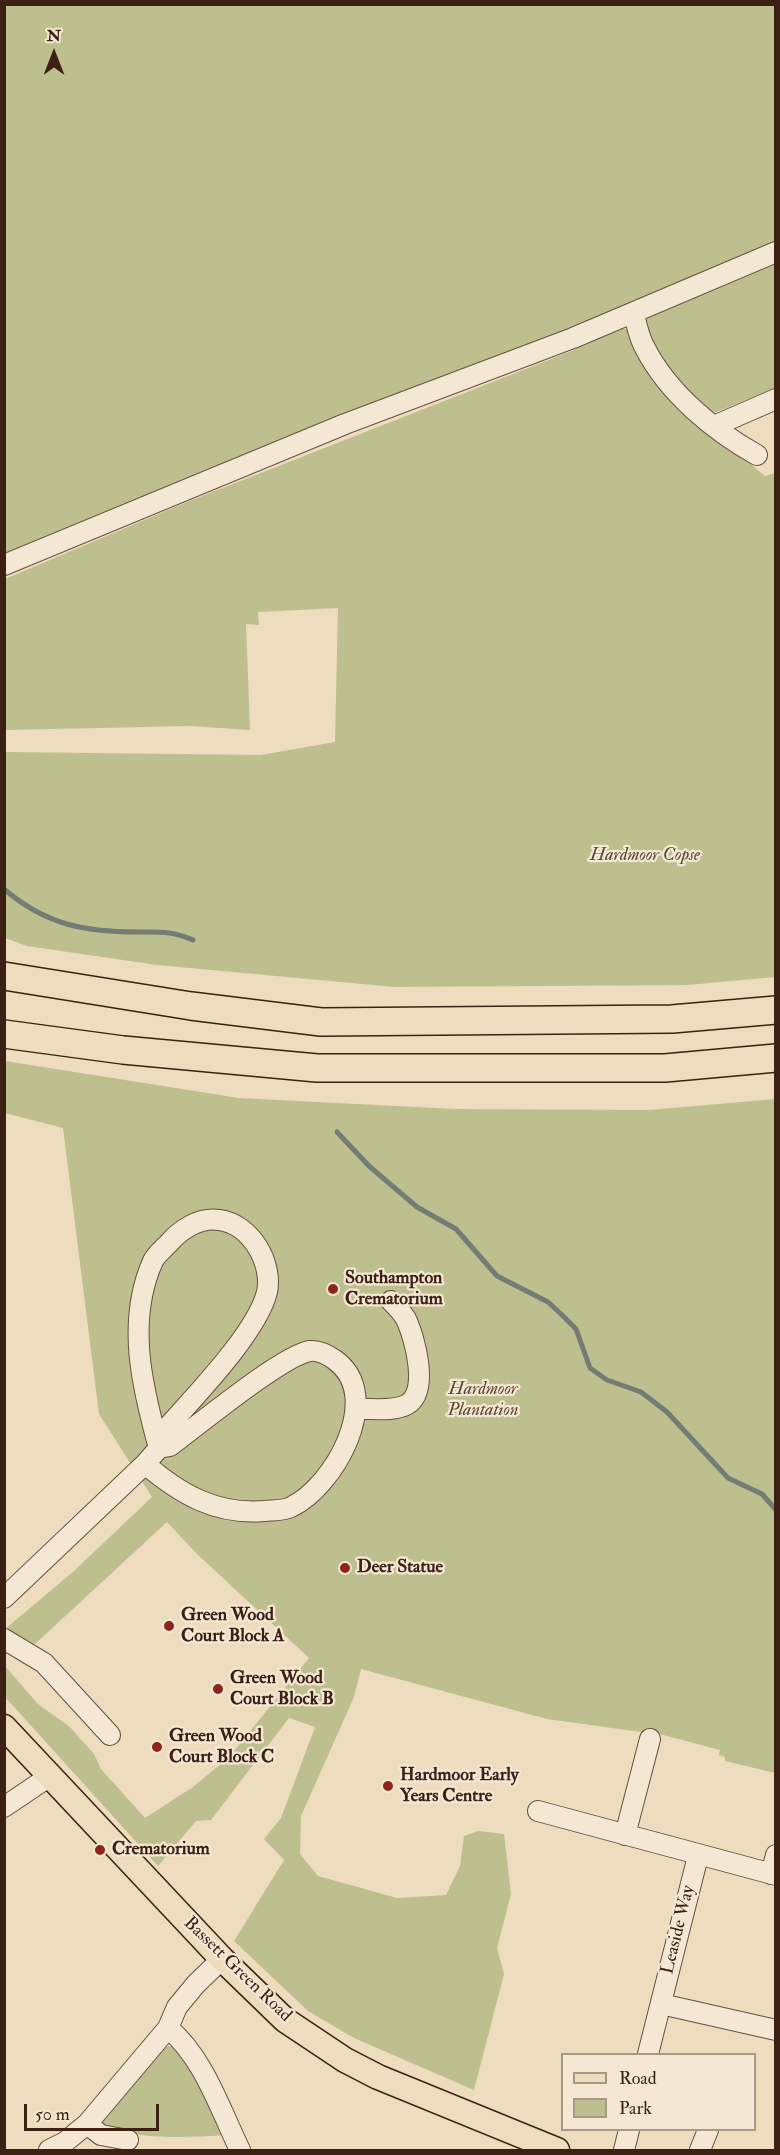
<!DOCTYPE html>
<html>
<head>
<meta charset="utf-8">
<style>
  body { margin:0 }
  #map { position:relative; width:780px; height:2155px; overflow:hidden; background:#eedcbf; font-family:"IM FELL Double Pica",serif }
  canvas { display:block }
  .frame { position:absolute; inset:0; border:6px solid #3b2013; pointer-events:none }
  .legend { position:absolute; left:561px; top:2053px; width:195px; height:78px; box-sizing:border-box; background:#f4e8d5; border:2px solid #aa9887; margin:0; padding:8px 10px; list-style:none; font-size:18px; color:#3b2013 }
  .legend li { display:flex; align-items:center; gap:12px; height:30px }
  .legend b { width:30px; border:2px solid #aa9887 }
  .north { position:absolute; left:24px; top:24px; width:60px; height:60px; -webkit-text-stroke:4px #f4e8d5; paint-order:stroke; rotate:0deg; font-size:16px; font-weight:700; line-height:24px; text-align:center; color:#3b2013 }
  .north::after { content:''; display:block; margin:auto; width:21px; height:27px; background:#3b2013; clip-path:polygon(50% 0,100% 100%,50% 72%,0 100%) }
  .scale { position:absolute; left:24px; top:2104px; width:135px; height:27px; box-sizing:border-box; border:3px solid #3b2013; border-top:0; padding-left:8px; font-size:18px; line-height:21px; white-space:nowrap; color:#3b2013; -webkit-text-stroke:4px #f4e8d5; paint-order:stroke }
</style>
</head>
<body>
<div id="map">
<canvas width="780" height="2155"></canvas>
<div class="frame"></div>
<ul class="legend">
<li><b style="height:8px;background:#eedcbf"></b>Road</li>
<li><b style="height:16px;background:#bdbf8f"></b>Park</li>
</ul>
<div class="north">N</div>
<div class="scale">50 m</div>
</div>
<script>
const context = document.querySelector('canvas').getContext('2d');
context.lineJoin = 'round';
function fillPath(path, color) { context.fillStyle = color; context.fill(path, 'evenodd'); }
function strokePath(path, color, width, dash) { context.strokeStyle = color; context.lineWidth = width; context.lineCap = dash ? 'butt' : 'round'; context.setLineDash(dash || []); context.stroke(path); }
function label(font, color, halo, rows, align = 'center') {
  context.font = font + ' "IM FELL Double Pica",serif'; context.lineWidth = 4.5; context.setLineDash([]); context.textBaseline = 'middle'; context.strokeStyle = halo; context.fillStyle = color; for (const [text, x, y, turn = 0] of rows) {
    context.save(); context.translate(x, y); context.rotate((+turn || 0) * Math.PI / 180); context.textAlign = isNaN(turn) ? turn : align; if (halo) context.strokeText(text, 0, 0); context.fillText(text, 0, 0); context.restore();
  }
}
const green = new Path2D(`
  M 5,5 L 775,5 L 775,246 L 454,377 L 5,553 Z
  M 775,262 L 775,388 L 714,413 C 687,391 639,353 648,313 Z
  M 617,329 L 627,329 L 653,382 L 765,476 L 775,473 L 775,977 L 688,985 L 395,987 L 157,965 L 27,946 L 5,938 L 5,752 L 261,755 L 335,742 L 338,608 L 258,612 L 259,625 L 246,624 L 250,730 L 190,726 L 5,730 L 5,579 L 187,502 L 574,350 L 587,340 Z
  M 5,1061 L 239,1098 L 455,1109 L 649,1110 L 775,1099 L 775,1773 L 725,1761 L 725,1757 L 719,1755 L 720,1750 L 663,1735 L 547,1719 L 361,1669 L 354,1697 L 301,1816 L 300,1854 L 318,1876 L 397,1898 L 446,1895 L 460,1866 L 464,1836 L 478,1831 L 504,1834 L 511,1894 L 497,1948 L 504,1974 L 474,2090 L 354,2038 L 308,2011 L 234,1941 L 284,1860 L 264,1839 L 281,1818 L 315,1727 L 289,1718 L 211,1820 L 196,1821 L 158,1866 L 5,1697 L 4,1665 L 38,1704 L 70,1727 L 94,1754 L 101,1769 L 145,1818 L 193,1787 L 230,1756 L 309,1658 L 196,1553 L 167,1522 L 35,1644 L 5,1629 L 74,1571 L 152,1497 L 99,1414 L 63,1128 L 5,1113 Z
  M 169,2046 C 193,2054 216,2112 227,2135 C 185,2138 144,2139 103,2128 L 100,2123 L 161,2049 Z`);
const stream = new Path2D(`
  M 4,889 C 46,925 85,932 138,932 C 159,932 174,931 193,940
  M 337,1132 L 369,1166 L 417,1207 L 456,1229 L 497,1276 L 548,1302 L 560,1313 L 576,1329 L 590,1368 L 607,1380 L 641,1392 L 667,1412 L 728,1478 L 762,1494 L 776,1510`);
const minor = new Path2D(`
  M 633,313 C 637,324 639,338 645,348 C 668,393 714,431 757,455
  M 714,426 L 776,399
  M 4,565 L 345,424 L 573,338 L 776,252
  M 356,1409 C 371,1408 392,1412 406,1405 C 430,1393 415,1338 406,1319 C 402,1312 396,1306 391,1301
  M 145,1464 C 180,1494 216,1515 264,1511 C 272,1510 284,1511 291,1507 C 334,1487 385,1396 335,1360 C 328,1355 319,1350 310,1351 C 283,1355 197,1426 170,1446 L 159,1448
  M 4,1598 L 145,1464 L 159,1448 L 165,1430 C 193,1398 257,1333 267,1292 C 273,1263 251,1224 219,1220 C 199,1217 180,1230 168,1244 C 163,1249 156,1255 153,1261 C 126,1321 142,1387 159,1448
  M 4,1639 L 44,1663 L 110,1735
  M 4,1807 L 50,1776
  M 538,1811 L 776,1875
  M 625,1835 L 650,1739
  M 771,1874 L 776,1855
  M 661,2004 L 776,2030
  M 168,2028 C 204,2058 220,2109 240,2150
  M 648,2054 L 698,1856
  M 87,2124 L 101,2135 L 128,2140
  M 49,2150 L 65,2142 L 87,2124 L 168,2028 L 177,2007 L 196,1984 L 222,1959
  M 624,2150 L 629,2130
  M 700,2150 L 708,2130`);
const major = new Path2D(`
  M 4,1727 L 222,1959 L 285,2020 L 345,2060 L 378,2077 L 557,2150`);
const highway = new Path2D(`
  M 4,976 L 191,1006 L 321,1022 L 672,1019 L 776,1010
  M 4,1034 L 123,1050 L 317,1068 L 665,1068 L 776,1058`);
const markers = [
  [333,1289,6,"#8f2418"],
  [345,1568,6,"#8f2418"],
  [169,1626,6,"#8f2418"],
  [218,1689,6,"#8f2418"],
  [157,1747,6,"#8f2418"],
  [388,1786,6,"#8f2418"],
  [100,1850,6,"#8f2418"]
];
const parkNames = [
  ["Hardmoor Copse",645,856],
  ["Hardmoor",483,1390],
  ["Plantation",483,1411]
];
const poiNames = [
  ["Southampton",345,1279],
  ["Crematorium",345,1300],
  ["Deer Statue",357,1568],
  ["Green Wood",181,1616],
  ["Court Block A",181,1637],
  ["Green Wood",230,1679],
  ["Court Block B",230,1700],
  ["Green Wood",169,1737],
  ["Court Block C",169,1758],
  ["Hardmoor Early",400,1776],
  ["Years Centre",400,1797],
  ["Crematorium",112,1850]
];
const streetNames = [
  ["Leaside Way",679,1930,-76],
  ["Bassett Green Road",237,1970,44]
];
fillPath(green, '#bdbf8f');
strokePath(stream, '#737d73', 5);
strokePath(minor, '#684f3e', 22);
strokePath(major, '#3b2013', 27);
strokePath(highway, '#3b2013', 30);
strokePath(minor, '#f4e8d5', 20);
strokePath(major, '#eedcbf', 24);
strokePath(highway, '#eedcbf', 27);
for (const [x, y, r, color] of markers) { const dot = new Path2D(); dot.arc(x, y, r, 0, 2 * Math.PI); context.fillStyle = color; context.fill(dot); strokePath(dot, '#f4e8d5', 2); }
label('italic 18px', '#5c4832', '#f4e8d5', parkNames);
label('bold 18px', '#3b2013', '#f4e8d5', poiNames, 'left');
label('18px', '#3b2013', '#f4e8d5', streetNames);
</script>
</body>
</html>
